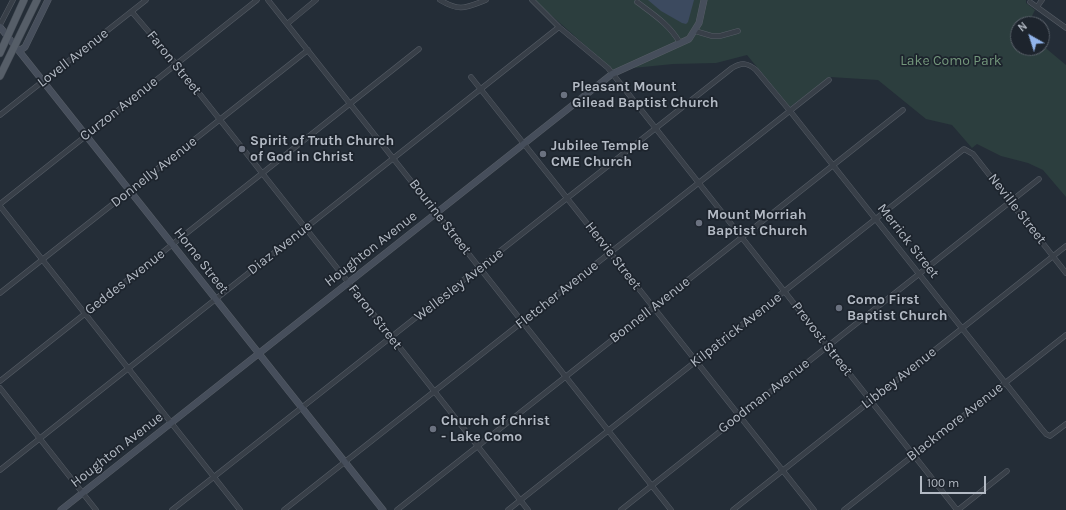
<!DOCTYPE html>
<html>
<head>
<meta charset="utf-8">
<style>
  body { margin:0 }
  #map { position:relative; width:1066px; height:510px; overflow:hidden; background:#242d37; font-family:Karla,sans-serif }
  canvas { display:block }
  .north { position:absolute; left:1010px; top:16px; width:40px; height:40px; box-sizing:border-box; background:#1d242d; border:1px solid #596069; border-radius:50%; rotate:321deg; font-size:11px; font-weight:700; line-height:16px; text-align:center; color:#b3bac4 }
  .north::after { content:''; display:block; margin:auto; width:14px; height:18px; background:#91b4eb; clip-path:polygon(50% 0,100% 100%,50% 72%,0 100%) }
  .scale { position:absolute; left:920px; top:476px; width:66px; height:18px; box-sizing:border-box; border:2px solid #b3bac4; border-top:0; padding-left:5px; font-size:12px; line-height:14px; white-space:nowrap; color:#b3bac4; -webkit-text-stroke:3px #1d242d; paint-order:stroke }
</style>
</head>
<body>
<div id="map">
<canvas width="1066" height="510"></canvas>
<div class="north">N</div>
<div class="scale">100 m</div>
</div>
<script>
const context = document.querySelector('canvas').getContext('2d');
context.lineJoin = 'round';
function fillPath(path, color) { context.fillStyle = color; context.fill(path, 'evenodd'); }
function strokePath(path, color, width, dash) { context.strokeStyle = color; context.lineWidth = width; context.lineCap = dash ? 'butt' : 'round'; context.setLineDash(dash || []); context.stroke(path); }
function label(font, color, halo, rows, align = 'center') {
  context.font = font + ' Karla,sans-serif'; context.lineWidth = 3.5; context.setLineDash([]); context.textBaseline = 'middle'; context.strokeStyle = halo; context.fillStyle = color; for (const [text, x, y, turn = 0] of rows) {
    context.save(); context.translate(x, y); context.rotate((+turn || 0) * Math.PI / 180); context.textAlign = isNaN(turn) ? turn : align; if (halo) context.strokeText(text, 0, 0); context.fillText(text, 0, 0); context.restore();
  }
}
const green = new Path2D(`
  M 534,0 L 1026,0 L 1026,3 L 1035,10 L 1028,24 L 1018,24 L 1018,48 L 1042,48 L 1042,45 L 1066,65 L 1066,197 L 1043,170 L 1028,163 L 1001,156 L 977,144 L 972,148 L 952,125 L 926,119 L 878,80 L 830,77 L 790,107 L 747,55 L 716,63 L 673,64 L 613,70 Z`);
const water = new Path2D(`
  M 648,0 L 694,0 L 688,22 L 686,24 L 682,23 L 661,11 Z`);
const street = new Path2D(`
  M 268,0 L 671,510
  M 440,0 C 460,12 465,8 486,0
  M 532,0 L 559,27 L 608,68 L 957,510
  M 637,2 C 653,14 670,25 680,43
  M 1030,2 L 1066,28
  M 1037,7 L 1042,0
  M 132,12 L 176,64 L 528,510
  M 287,24 L 316,0
  M 0,25 L 13,0
  M 695,31 L 712,36 L 720,36 L 738,31
  M 471,77 L 814,510
  M 0,115 L 146,0
  M 0,204 L 257,0
  M 0,206 L 240,510
  M 0,293 L 308,50
  M 0,381 L 419,49
  M 0,388 L 96,510
  M 0,470 L 559,27
  M 172,510 L 732,68 C 742,62 748,63 756,70 L 790,111 L 1041,428 L 1046,434 L 1050,436 L 1066,424
  M 284,510 L 829,80
  M 397,510 L 903,110
  M 508,510 L 964,149 L 973,154 L 1066,273
  M 621,510 L 1039,179
  M 733,510 L 1066,246
  M 844,510 L 1066,335
  M 958,510 L 1007,471`);
const secondary = new Path2D(`
  M 0,27 L 383,510
  M 19,51 L 25,47 L 48,0
  M 61,510 L 612,74 L 689,39 L 699,23 L 704,0`);
const primary = new Path2D(`
  M 0,53 L 24,0
  M 0,76 L 37,0`);
const markers = [
  [564,95,4,"#6b7280"],
  [242,149,4,"#6b7280"],
  [543,154,4,"#6b7280"],
  [699,223,4,"#6b7280"],
  [839,308,4,"#6b7280"],
  [433,429,4,"#6b7280"]
];
const streetNames = [
  ["Lovell Avenue",73,58,-38],
  ["Faron Street",174,63,51],
  ["Curzon Avenue",119,109,-38],
  ["Donnelly Avenue",154,172,-38],
  ["Neville Street",1017,209,52],
  ["Bourine Street",440,217,52],
  ["Merrick Street",908,241,52],
  ["Diaz Avenue",280,248,-38],
  ["Houghton Avenue",371,249,-38],
  ["Hervie Street",613,256,52],
  ["Horne Street",201,261,52],
  ["Geddes Avenue",125,282,-38],
  ["Wellesley Avenue",459,285,-38],
  ["Fletcher Avenue",557,295,-38],
  ["Bonnell Avenue",650,310,-38],
  ["Faron Street",375,317,52],
  ["Kilpatrick Avenue",736,330,-38],
  ["Prevost Street",822,339,52],
  ["Libbey Avenue",899,378,-38],
  ["Goodman Avenue",764,396,-38],
  ["Blackmore Avenue",955,422,-38],
  ["Houghton Avenue",117,450,-38]
];
const parkNames = [
  ["Lake Como Park",951,61]
];
const poiNames = [
  ["Pleasant Mount",572,87],
  ["Gilead Baptist Church",572,103],
  ["Spirit of Truth Church",250,141],
  ["of God in Christ",250,157],
  ["Jubilee Temple",551,146],
  ["CME Church",551,162],
  ["Mount Morriah",707,215],
  ["Baptist Church",707,231],
  ["Como First",847,300],
  ["Baptist Church",847,316],
  ["Church of Christ",441,421],
  ["- Lake Como",441,437]
];
fillPath(green, '#2c3e3e');
fillPath(water, '#3c4a5f');
strokePath(street, '#565d66', 5.5);
strokePath(secondary, '#565d66', 7);
strokePath(primary, '#414851', 8);
strokePath(street, '#383f48', 4.5);
strokePath(secondary, '#464e5b', 6);
strokePath(primary, '#565e68', 7);
for (const [x, y, r, color] of markers) { const dot = new Path2D(); dot.arc(x, y, r, 0, 2 * Math.PI); context.fillStyle = color; context.fill(dot); strokePath(dot, '#1d242d', 1.5); }
label('14px', '#b3bac4', '#1d242d', streetNames);
label('14px', '#74977c', '#1d242d', parkNames);
label('bold 14px', '#b3bac4', '#1d242d', poiNames, 'left');
</script>
</body>
</html>
